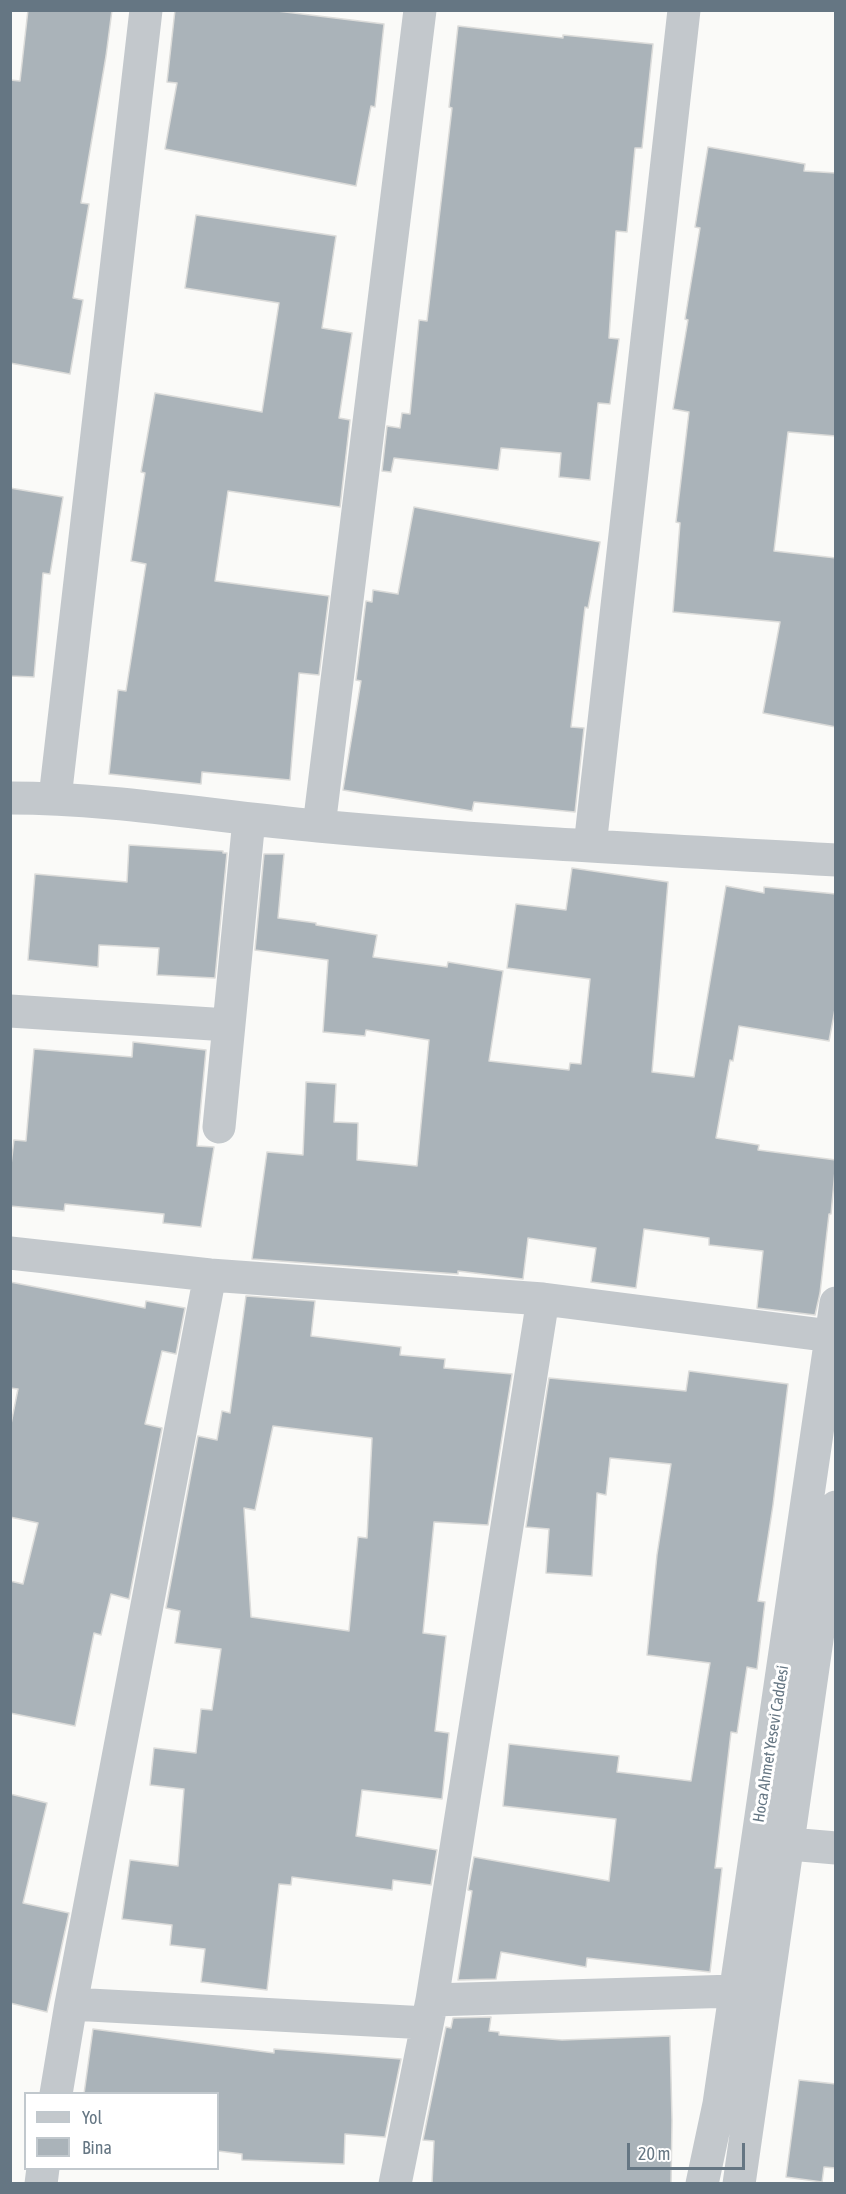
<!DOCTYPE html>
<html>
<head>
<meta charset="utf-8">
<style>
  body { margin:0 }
  #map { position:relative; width:846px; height:2194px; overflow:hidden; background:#fafaf8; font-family:"Asap Condensed",sans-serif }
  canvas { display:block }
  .frame { position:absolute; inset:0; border:12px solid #657683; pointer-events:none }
  .legend { position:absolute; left:24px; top:2092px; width:195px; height:78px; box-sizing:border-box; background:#fff; border:2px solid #c1c8cd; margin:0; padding:8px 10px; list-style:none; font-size:18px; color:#657683 }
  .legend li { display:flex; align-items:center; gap:12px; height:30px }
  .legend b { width:30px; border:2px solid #c1c8cd }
  .scale { position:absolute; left:627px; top:2143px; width:118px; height:27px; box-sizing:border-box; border:3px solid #657683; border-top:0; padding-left:8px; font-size:18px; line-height:21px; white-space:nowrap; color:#657683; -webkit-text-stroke:4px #fff; paint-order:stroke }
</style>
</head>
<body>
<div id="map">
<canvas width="846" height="2194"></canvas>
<div class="frame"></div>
<ul class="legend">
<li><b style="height:8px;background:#c3c8cc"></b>Yol</li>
<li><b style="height:16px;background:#aab3b9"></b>Bina</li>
</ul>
<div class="scale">20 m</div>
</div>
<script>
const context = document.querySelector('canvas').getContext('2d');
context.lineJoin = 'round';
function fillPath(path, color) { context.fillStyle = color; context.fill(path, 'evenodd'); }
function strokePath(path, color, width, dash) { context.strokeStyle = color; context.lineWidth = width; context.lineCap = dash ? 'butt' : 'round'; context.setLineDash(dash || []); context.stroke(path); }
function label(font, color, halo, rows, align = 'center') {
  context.font = font + ' "Asap Condensed",sans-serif'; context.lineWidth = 6; context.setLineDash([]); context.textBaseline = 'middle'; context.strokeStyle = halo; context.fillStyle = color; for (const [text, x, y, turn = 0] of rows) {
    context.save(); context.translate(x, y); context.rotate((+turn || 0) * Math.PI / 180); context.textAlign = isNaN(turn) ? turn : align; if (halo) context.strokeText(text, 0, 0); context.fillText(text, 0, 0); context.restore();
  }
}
const building = new Path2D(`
  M 28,10 L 112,10 L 106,56 L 81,203 L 89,204 L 73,298 L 83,300 L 70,374 L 10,363 L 10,80 L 20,81 Z
  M 175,10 L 269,10 L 384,24 L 375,107 L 371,106 L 356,186 L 165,149 L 177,83 L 167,82 Z
  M 458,26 L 563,38 L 563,35 L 653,44 L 642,148 L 635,148 L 627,232 L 616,231 L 609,338 L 619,339 L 610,404 L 598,403 L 590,480 L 559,477 L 561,453 L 501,448 L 498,470 L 394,458 L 391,472 L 382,471 L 387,426 L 400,428 L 402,413 L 410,414 L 419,320 L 427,321 L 452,108 L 449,107 Z
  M 708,147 L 805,164 L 804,171 L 836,173 L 836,436 L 788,432 L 774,551 L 836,558 L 836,727 L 763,713 L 780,622 L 673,612 L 680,523 L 676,522 L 689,412 L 673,409 L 688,320 L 685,319 L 700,228 L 695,227 Z
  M 196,215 L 336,236 L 322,328 L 352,333 L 339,418 L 350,420 L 340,507 L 228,491 L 215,581 L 329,596 L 319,675 L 299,673 L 290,780 L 202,772 L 201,784 L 109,774 L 118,690 L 126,691 L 146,564 L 131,561 L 145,473 L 141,472 L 155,393 L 262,412 L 279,303 L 185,288 Z
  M 10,488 L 63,497 L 50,574 L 43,573 L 34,677 L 10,676 Z
  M 414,507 L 600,542 L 588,608 L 585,607 L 571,727 L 584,728 L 575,812 L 474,802 L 472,811 L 343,790 L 361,681 L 356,680 L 366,601 L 372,602 L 373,590 L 398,594 Z
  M 129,845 L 223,851 L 223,853 L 227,853 L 215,978 L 157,975 L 159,948 L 99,945 L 98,967 L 28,960 L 35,874 L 127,882 Z
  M 264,854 L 284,854 L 278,918 L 316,923 L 316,925 L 377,935 L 373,957 L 447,967 L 448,962 L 503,971 L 489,1061 L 569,1070 L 570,1063 L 581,1064 L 590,979 L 507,968 L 516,904 L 566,910 L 572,868 L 668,882 L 652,1072 L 694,1077 L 726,886 L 764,893 L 764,887 L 836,894 L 836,1004 L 829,1041 L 739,1026 L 733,1061 L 730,1060 L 716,1138 L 759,1145 L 758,1150 L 836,1160 L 831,1214 L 829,1214 L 820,1293 L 815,1315 L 757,1308 L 763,1251 L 709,1245 L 709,1238 L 644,1229 L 636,1288 L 591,1282 L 596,1248 L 528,1238 L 523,1279 L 458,1271 L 458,1274 L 252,1259 L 267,1152 L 303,1155 L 306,1082 L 336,1084 L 334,1122 L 358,1123 L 357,1160 L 417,1166 L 429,1040 L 366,1030 L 365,1036 L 323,1032 L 328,960 L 255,950 Z
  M 133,1042 L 206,1050 L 197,1146 L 214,1147 L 201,1227 L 163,1223 L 164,1214 L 65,1204 L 64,1211 L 10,1206 L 10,1173 L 14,1140 L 26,1141 L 34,1049 L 132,1057 Z
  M 10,1282 L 145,1308 L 146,1301 L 185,1308 L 176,1354 L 162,1351 L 145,1424 L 162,1428 L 129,1599 L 111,1594 L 101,1635 L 94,1633 L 75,1726 L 10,1713 L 10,1581 L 23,1584 L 38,1523 L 10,1517 L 10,1429 L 18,1389 L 10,1388 Z
  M 246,1296 L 315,1301 L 311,1336 L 401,1347 L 400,1355 L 445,1359 L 444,1368 L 512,1374 L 488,1525 L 434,1522 L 423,1633 L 446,1636 L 435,1731 L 449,1733 L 442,1799 L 362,1790 L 356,1836 L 437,1850 L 431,1885 L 393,1880 L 392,1890 L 292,1877 L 291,1885 L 279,1884 L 267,1990 L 201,1982 L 205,1949 L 170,1945 L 172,1925 L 122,1919 L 130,1860 L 178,1866 L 184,1789 L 150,1785 L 154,1748 L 196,1753 L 201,1709 L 212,1710 L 221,1649 L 175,1643 L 180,1611 L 166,1608 L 198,1436 L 217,1440 L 222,1411 L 230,1413 ZM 273,1426 L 372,1438 L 367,1538 L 358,1537 L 349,1631 L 251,1617 L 244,1508 L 255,1510 Z
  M 689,1371 L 788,1384 L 773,1505 L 758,1601 L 765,1602 L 757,1669 L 747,1667 L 737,1733 L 731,1732 L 715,1868 L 722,1868 L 710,1972 L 587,1958 L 586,1967 L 501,1952 L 496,1979 L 458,1980 L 472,1891 L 468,1890 L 474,1857 L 609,1881 L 616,1819 L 503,1806 L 509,1744 L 619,1756 L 617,1772 L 691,1781 L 710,1663 L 647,1655 L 657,1555 L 671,1464 L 610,1458 L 606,1495 L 597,1493 L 592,1576 L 546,1573 L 549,1529 L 526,1527 L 549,1378 L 686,1391 Z
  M 10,1794 L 47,1803 L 23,1903 L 69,1913 L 47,2012 L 10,2003 Z
  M 491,2017 L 489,2031 L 499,2032 L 499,2035 L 562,2040 L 670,2036 L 672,2120 L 671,2184 L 432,2184 L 434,2141 L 423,2140 L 446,2027 L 451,2028 L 453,2018 Z
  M 93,2029 L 274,2053 L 274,2049 L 401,2059 L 385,2137 L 345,2134 L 344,2164 L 242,2160 L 242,2154 L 218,2151 L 218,2094 L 84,2094 Z
  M 799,2080 L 836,2084 L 836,2168 L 824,2167 L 822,2182 L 786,2177 Z`);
const minor = new Path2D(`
  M 10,798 C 113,798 216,817 318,826 C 490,842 663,850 836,860
  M 55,798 L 146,10
  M 319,826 L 420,10
  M 590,846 L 684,10
  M 10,1011 L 228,1025
  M 219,1127 L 249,819
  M 10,1253 L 210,1275 L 543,1299 L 831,1336 L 836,1341
  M 766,1842 L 836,1848
  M 432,2000 L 735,1991
  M 71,2004 L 427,2023
  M 56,2094 L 71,2004 L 210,1275
  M 41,2184 L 43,2168
  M 395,2184 L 432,2000 L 543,1299
  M 702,2184 L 719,2104 L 836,1303
  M 739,2184 L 836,1507`);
const streetNames = [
  ["Hoca Ahmet Yesevi Caddesi",771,1744,-81]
];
fillPath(building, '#aab3b9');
strokePath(building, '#dcdcda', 1.5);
strokePath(minor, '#c3c8cc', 33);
label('16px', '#657683', '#fff', streetNames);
</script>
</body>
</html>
